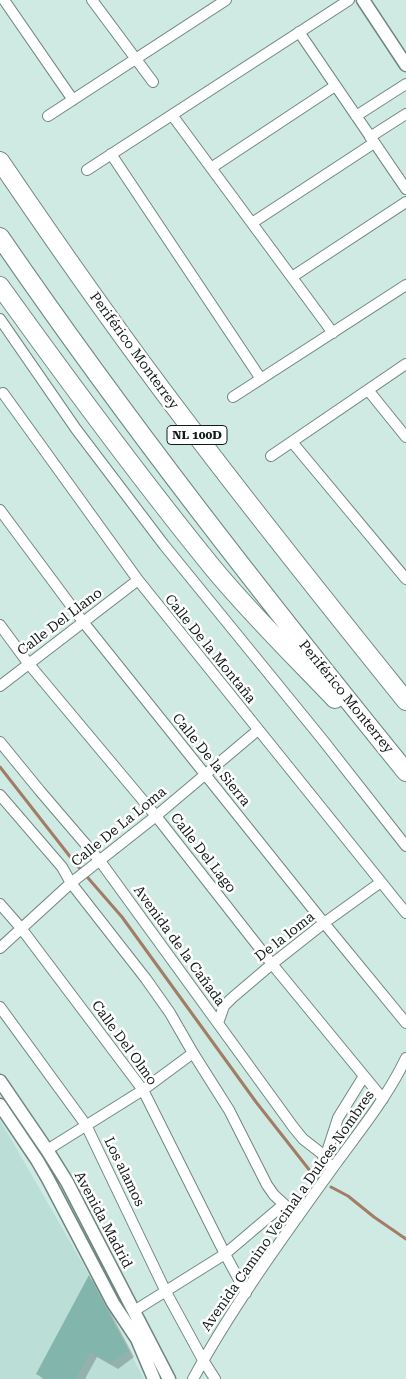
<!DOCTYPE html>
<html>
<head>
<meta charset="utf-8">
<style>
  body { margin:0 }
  canvas { display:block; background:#cfe9e3 }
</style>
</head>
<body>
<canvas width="406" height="1379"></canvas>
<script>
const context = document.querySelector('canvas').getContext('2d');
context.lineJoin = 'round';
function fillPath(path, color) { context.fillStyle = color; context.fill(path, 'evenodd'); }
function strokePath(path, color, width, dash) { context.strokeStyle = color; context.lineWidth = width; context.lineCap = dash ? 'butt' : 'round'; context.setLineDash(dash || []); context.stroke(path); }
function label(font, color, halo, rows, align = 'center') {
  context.font = font + ' "Roboto Serif",serif'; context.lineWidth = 5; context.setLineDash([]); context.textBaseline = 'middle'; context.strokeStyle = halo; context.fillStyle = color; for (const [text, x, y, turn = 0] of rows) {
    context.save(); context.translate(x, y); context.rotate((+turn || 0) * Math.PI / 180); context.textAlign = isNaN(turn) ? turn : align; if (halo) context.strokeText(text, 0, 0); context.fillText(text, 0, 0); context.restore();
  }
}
const built = new Path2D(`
  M 0,1120 L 84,1266 L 144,1379 L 0,1379 Z`);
const shadow = new Path2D(`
  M 89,1277 L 95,1283 L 134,1357 L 118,1369 L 97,1357 L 85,1379 L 43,1379 L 38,1374 Z`);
const stream = new Path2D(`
  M 0,767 L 75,863 L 122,917 L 256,1102 L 318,1181
  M 331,1187 L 348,1196 L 374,1217 L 406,1239`);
const building = new Path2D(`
  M 89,1275 L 129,1351 L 111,1363 L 90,1352 L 76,1379 L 45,1379 L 36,1374 Z`);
const minor = new Path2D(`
  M 4,0 L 73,100
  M 92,0 L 153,82
  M 299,32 L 406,189
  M 172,115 L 333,333
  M 48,116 L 226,0
  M 356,116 L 406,84
  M 370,137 L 406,114
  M 111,154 L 261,379
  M 211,168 L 335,86
  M 87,170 L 349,0
  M 252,223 L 374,143
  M 292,277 L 406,202
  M 0,319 L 76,429 L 164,545 L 322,739 L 406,846
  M 368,390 L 406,437
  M 3,393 L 138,580 L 406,913
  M 233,397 L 406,285
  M 292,442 L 406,579
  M 271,456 L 406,364
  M 0,510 L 84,623 L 324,923 L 406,1023
  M 0,625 L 28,663 L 156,816 L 272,964 L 383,1099
  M 0,686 L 138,580
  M 0,742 L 40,791 L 100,861 L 294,1128 L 303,1139 L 321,1153 L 332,1169
  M 0,795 L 62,867 L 71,883 L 146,979 L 170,1013 L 193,1053 L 229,1110 L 267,1185 L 274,1195 L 298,1217
  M 0,904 L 21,928 L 143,1090 L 225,1254 L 246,1293
  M 0,948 L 71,883 L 156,816 L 258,730
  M 0,1007 L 86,1125 L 166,1292 L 203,1360 L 215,1379
  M 218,1023 L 224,1006 L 232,998 L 272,964 L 324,923 L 381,882
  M 47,1150 L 143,1090 L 193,1053
  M 325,1158 L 338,1118 L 364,1076
  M 134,1311 L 225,1254 L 284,1204
  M 193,1379 C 232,1307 284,1236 332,1169 C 358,1133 387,1098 406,1058`);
const tertiary = new Path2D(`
  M 363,0 L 406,65
  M 0,1081 L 47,1150 L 67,1182 L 169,1379
  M 0,1105 L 37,1160 L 48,1179 L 113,1303 L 137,1339 L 154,1379`);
const motorway = new Path2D(`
  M 0,161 C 59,248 120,335 184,419 C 256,514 331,608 406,701
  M 0,237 C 127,422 265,598 406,772
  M 0,286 C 69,382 139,477 213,568 C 251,614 294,656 335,699`);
const shields = [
  [197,435,60]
];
const shieldNames = [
  ["NL 100D",197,435]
];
const streetNames = [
  ["Periférico Monterrey",134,351,54],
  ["Calle Del Llano",60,622,-37],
  ["Calle De la Montaña",210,649,51],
  ["Periférico Monterrey",346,697,51],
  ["Calle De la Sierra",211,760,51],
  ["Calle De La Loma",119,827,-39],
  ["Calle Del Lago",203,853,52],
  ["De la loma",285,937,-38],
  ["Avenida de la Cañada",179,946,54],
  ["Calle Del Olmo",124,1043,54],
  ["Los alamos",124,1172,64],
  ["Avenida Camino Vecinal a Dulces Nombres",288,1211,-55],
  ["Avenida Madrid",103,1220,62]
];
fillPath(built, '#bbded6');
fillPath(shadow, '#0003');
strokePath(stream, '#a27d66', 3);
fillPath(building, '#82b6ac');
strokePath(minor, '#6f8782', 12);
strokePath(tertiary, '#6f8782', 15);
strokePath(motorway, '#6f8782', 20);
strokePath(minor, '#fff', 10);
strokePath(tertiary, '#fff', 12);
strokePath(motorway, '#fff', 18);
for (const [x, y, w] of shields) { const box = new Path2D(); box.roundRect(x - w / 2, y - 9.5, w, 19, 4); context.fillStyle = '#fff'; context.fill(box); strokePath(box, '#111b19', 1); }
label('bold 12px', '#111b19', null, shieldNames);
label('14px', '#111b19', '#fff', streetNames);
</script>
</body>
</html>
